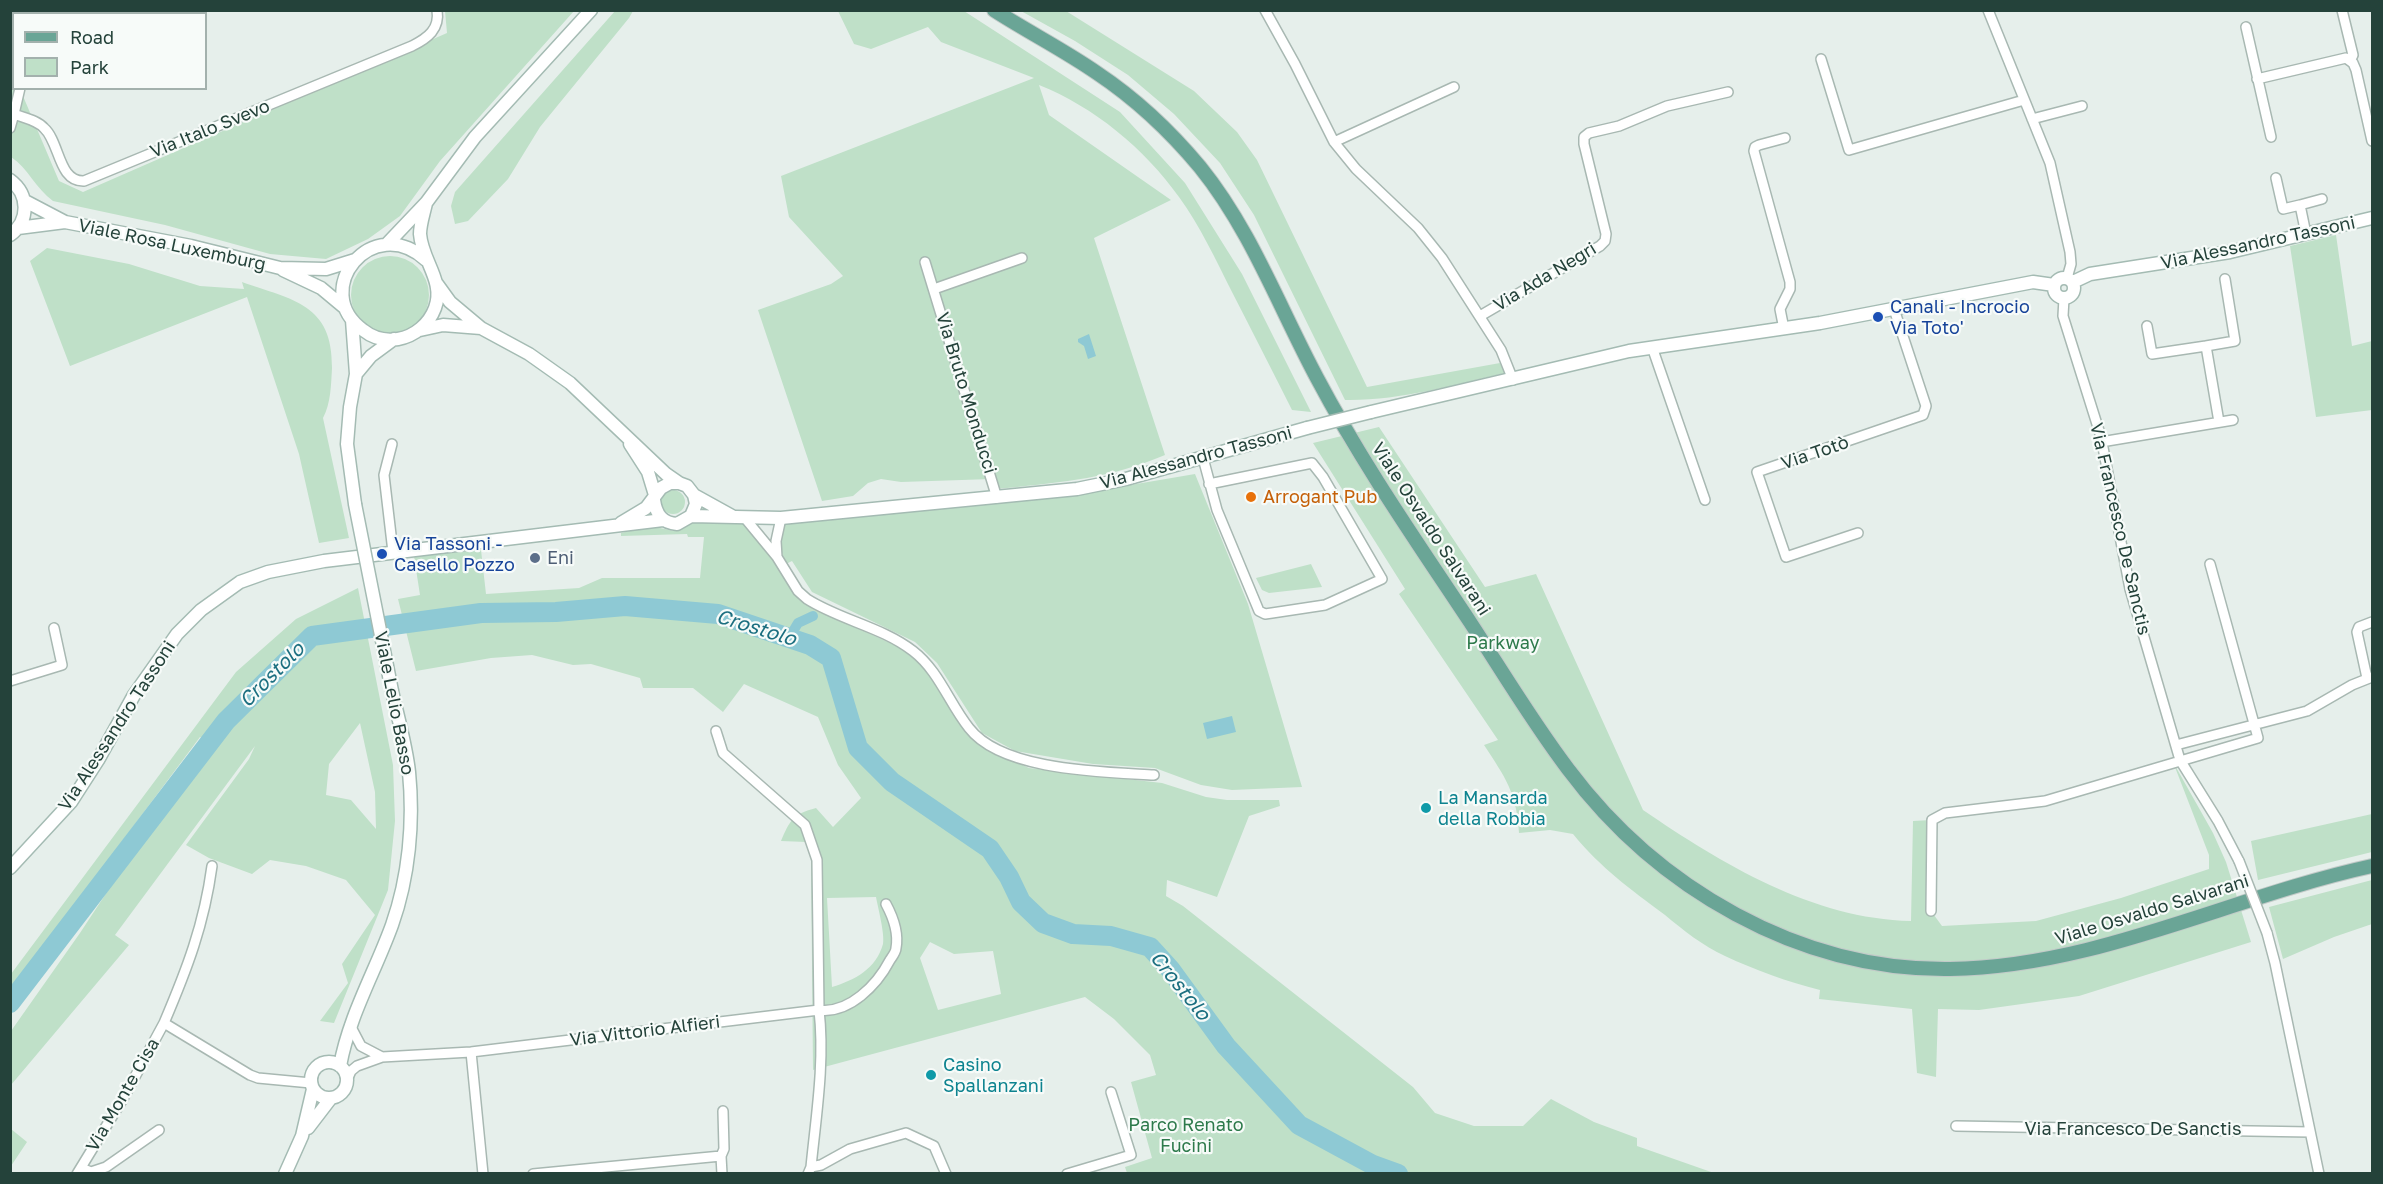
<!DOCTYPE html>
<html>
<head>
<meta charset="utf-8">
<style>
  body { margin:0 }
  #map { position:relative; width:2383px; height:1184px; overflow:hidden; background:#e6efeb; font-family:"Golos Text",sans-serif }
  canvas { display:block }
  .frame { position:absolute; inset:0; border:12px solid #24423a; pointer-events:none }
  .legend { position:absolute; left:12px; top:12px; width:195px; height:78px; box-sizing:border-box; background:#f7fbf9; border:2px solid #a3b1ad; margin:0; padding:8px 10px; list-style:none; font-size:18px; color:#24423a }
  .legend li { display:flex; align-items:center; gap:12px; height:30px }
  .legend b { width:30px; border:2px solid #a3b1ad }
</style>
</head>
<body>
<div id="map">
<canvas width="2383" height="1184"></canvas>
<div class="frame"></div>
<ul class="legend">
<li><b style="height:8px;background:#6aa596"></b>Road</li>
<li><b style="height:16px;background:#bfe0c8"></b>Park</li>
</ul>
</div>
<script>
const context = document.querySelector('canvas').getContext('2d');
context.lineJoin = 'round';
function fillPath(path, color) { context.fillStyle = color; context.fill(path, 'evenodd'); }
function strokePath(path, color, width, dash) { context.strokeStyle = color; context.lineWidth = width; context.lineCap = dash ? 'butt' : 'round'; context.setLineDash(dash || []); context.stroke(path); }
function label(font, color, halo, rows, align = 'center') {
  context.font = font + ' "Golos Text",sans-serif'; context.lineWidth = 4.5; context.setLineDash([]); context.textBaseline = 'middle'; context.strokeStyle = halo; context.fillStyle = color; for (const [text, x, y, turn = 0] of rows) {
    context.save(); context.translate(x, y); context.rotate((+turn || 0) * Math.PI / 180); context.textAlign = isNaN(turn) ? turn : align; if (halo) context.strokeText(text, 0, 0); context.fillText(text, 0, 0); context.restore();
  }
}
const green = new Path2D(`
  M 445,11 L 574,11 L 440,161 L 400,216 L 368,239 L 326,259 L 270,254 L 165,225 L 53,201 C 36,189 28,168 11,157 L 10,67 L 13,74 L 14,88 L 20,89 L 59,181 L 83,192 L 447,33 Z
  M 615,11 L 633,11 L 629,18 L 540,127 L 508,179 L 468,221 L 455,224 L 451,206 L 455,192 Z
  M 838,11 L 964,11 L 1120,112 L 1185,183 L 1242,274 L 1311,412 L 1292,410 C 1272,370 1252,331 1232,292 C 1216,260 1200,226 1179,197 C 1144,148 1094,107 1039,85 L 1049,115 L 1171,200 L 1094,238 L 1165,455 C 1111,478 1064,482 1007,488 L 995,489 L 992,479 L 901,482 L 881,479 L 868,483 L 853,496 L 822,501 L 758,310 L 831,284 L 843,276 L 789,217 L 781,176 L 1034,78 L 941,42 L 928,27 L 871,49 L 854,44 Z
  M 1021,11 L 1066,11 L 1194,91 L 1237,132 L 1257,160 L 1367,387 L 1500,363 L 1505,373 C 1453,385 1399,401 1345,400 L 1254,215 L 1220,163 L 1174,114 L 1128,75 L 1075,41 Z
  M 2336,235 L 2352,346 L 2372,341 L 2372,410 L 2316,417 L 2290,246 Z
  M 47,248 L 129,264 L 200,286 L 244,289 L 242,282 C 293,300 333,304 332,368 C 331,385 331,403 323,418 L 349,538 L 319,543 L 299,454 L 247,297 L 70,366 L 30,261 Z
  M351 295a39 39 0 1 1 78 0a39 39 0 1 1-78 0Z
  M 1379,427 L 1485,587 L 1536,574 L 1643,810 C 1722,864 1813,919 1911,921 L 1913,821 L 1932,820 L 1931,911 L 1942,926 L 2036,921 L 2121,898 L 2209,869 L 2209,855 L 2173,762 L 2213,833 L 2226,862 L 2251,942 L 2079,996 L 1979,1010 L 1938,1009 L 1936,1077 L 1917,1073 L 1912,1009 L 1819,999 L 1820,990 C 1788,982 1755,970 1725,956 C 1703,946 1683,930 1665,915 C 1629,888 1602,869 1573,834 L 1550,830 L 1519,833 C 1517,793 1505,777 1484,745 L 1498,740 L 1399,594 L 1405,589 L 1313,443 Z
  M 1195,474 L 1248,604 L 1302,787 L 1232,790 L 1201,785 L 1155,768 L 1093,764 L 1015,751 L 982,733 L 937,663 L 915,642 L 812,592 L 792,561 L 786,564 L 780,547 L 785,523 L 999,503 L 1101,490 Z
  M661 502a12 12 0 1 1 24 0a12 12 0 1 1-24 0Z
  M 698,521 L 743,524 L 756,535 L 796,595 L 809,606 L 901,648 L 928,671 L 969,735 L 980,745 L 1029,768 L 1162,783 L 1206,797 L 1227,800 L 1279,800 L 1280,806 L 1249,816 L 1217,897 L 1167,880 L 1166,896 L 1183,906 L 1413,1087 L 1435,1113 L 1474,1126 L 1523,1126 L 1551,1099 L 1594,1122 L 1637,1138 L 1637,1146 L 1714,1173 L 1127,1173 L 1125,1167 L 1152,1158 L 1131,1082 L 1156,1075 L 1150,1055 L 1114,1019 L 1085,997 L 813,1070 L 811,858 L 806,842 L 781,841 C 790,820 793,814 816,808 L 833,827 L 861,798 L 838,765 L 818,717 L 744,684 L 723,712 L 693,688 L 643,688 L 640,678 L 591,664 L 573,665 L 532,655 L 491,658 L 416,671 L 398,599 L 420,595 L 414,556 L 481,550 L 486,594 L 579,588 L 602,578 L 700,578 L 704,537 L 688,537 L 687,534 L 621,536 L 621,533 L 652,526 L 673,531 ZM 876,897 C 878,908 885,934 883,944 C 876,969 855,980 832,987 L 827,898 ZM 930,942 L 954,954 L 993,951 L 1001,994 L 938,1010 L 920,958 Z
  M 1311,564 L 1322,587 L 1269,593 L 1262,590 L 1256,578 Z
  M 358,588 L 393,765 L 395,821 L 388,890 L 334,1023 L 320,1021 L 348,983 L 342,964 L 375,915 L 346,880 L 306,866 L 270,860 L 252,874 L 209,858 L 186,845 L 249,759 L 255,746 L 115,935 L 129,945 L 11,1085 L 11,1031 L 80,933 L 132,854 L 212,745 L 200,737 L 11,990 L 11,974 L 236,672 L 296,619 ZM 360,723 L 375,792 L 376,829 L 351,800 L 326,795 L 329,764 Z
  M 2372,814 L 2372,852 L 2258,880 L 2251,841 Z
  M 2372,880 L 2372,924 L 2334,937 L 2283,959 L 2269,907 Z
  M 11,1129 L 27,1142 L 11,1166 Z`);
const water = new Path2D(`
  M 1089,334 L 1096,356 L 1088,359 L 1084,346 L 1078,342 L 1078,339 Z
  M 1232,716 L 1236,732 L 1207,739 L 1203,723 Z`);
const canal = new Path2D(`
  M 789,638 L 798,623 L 813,616`);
const river = new Path2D(`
  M 10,1003 L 226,721 L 312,636 L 481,613 L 556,612 L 625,606 L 718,614 L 810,645 L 831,658 L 858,748 L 892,782 L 990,849 L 1009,877 L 1021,902 L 1043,923 L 1073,934 L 1111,936 L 1150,947 L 1170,969 L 1226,1046 L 1299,1125 L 1373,1165 L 1398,1174`);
const street = new Path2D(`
  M 1265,10 L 1295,64 L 1334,142 L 1356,169 L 1418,228 L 1442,258 L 1501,350 L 1513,380
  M 1988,10 L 2050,163 L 2070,252 L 2071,264 L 2067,278
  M 2342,10 L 2353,55 L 2350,61
  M 2246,27 L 2271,137
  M 10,43 L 14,44
  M 1821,59 L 1849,150 L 2024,100
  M 2257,79 L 2346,58 L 2353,63 L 2356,70 L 2372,141
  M 20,88 L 14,114 C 24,118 37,120 44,128 C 60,142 58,182 84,181 L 412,46 C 428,38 440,29 437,10
  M 2032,119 L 2082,106
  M 10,128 L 14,114
  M 1334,142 L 1454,87
  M 2276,178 L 2283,209 L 2300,205 L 2306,234
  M 2300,205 L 2322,199
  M 925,262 L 997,498
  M 934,289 L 1022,258
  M 2064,298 L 2063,316 L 2101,437 L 2130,589 L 2180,760 L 2218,821 L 2239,861
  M 1480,316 L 1600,246 L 1605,241 L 1606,234 L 1584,144 L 1584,137 L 1589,133 L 1619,126 L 1667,106 L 1728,92
  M 2147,326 L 2152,354 L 2206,346 L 2219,422
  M 1784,329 L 1780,309 L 1790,289 L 1790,282 L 1754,151 L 1755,147 L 1759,145 L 1785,138
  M 2206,346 L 2235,341 L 2225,279
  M 1652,347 L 1705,500
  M 2101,442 L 2233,420
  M 392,444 L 384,475 L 393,552
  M 1203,458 L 1217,510 L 1259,611 L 1265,614 L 1272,613 L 1325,605 L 1382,579 L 1323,477 L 1312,463 L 1209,484
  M 744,517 L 777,557 L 798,591 L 807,599 C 840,620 882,627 913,651 C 939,671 949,703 969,728 C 1002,771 1103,772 1154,775
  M 1858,533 L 1786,557 L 1757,472 L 1923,415 L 1926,406 L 1894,309
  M 777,557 L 776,541 L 781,518
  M 2367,678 L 2357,632 L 2359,627 L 2372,622
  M 10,681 L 62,665 L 54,628
  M 716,731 L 723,753 L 805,825 L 817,860 L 819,1010 C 825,1062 816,1116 811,1167 L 808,1174
  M 2176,745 L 2307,711 L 2352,685 L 2372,677
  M 1931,911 L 1932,820 L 1945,813 L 2045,801 L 2258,738 L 2210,564
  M 2267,933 L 2275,963 L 2319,1174
  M 164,1023 C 187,969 204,925 212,866
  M 350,1025 L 361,1046 L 382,1057
  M 471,1052 L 483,1174
  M 347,1080 L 351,1071 L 357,1066 L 382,1057 L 471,1052 L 819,1010 C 849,1014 877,985 890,960 C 892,957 896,952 896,948 C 899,932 893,917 886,904
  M 1956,1126 L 2310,1132
  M 811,1167 L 821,1165 L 850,1149 L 906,1133 L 934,1146 L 946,1174
  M 81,1168 L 91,1172 L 106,1167 L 159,1130
  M 77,1174 L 124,1097 L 164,1023 L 250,1075 L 258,1078 L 311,1083
  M 533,1174 L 721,1156
  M 722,1174 L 721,1156 L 724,1149 L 723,1111
  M 1067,1174 L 1131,1155 L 1111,1092`);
const secondary = new Path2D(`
  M 10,180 C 29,194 30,221 10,235
  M 25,201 L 65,222 L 191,246 L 280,268 L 326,269 L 355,260
  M 18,228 L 65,222
  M 387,244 L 426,203 L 475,137 L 591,10
  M 426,260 C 372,211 309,291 363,330 C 373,338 386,341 398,339 C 415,336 429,324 435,308 C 445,281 422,261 420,234 C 420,224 424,213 426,203
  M 283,270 L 321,288 L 345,308
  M2054 288a10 10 0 1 1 20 0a10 10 0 1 1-20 0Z
  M 2073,282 L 2090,274 L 2230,252 L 2372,218
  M 437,284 L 450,302 L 481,328 L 529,354 L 570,383 L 666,474 L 679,483
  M 352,320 L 356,374 L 350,407 L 347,444 L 355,504
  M 420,330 L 443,325 L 481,328
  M 356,374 L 371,356 L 394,339
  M 1371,412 L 1629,351 L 1820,323 L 2033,282 L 2054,285
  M 630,444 L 648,472 L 655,495
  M 654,500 C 656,514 662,523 677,524 L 691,516 L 696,504 L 694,495
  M 691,516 L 781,518 L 1077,489 L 1126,479 L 1307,428
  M 621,523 L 646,508 L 661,488 L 670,483 L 679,483 L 687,486 L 694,495 L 732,516
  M 10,868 L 71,802 L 98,760 L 134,695 L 177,634 L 201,610 L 240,582 L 268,572 L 324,561 L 663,520
  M311 1080a18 18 0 1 1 36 0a18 18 0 1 1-36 0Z
  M 340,1066 C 349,1016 375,972 392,925 C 409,877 414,822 409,772 C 406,745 398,718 392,691
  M 308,1128 L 331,1098
  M 285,1174 L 302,1136 L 313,1089`);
const primary = new Path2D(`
  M 994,10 C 1028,32 1064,50 1097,73 C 1136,99 1170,131 1200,167 C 1251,230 1279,307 1317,378 C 1362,463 1417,542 1470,622 C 1502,671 1533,723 1568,769 C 1657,888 1799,971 1950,969 C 2097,967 2230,897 2372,866`);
const streetBridge = new Path2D(`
  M 2239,861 L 2267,933`);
const secondaryBridge = new Path2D(`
  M 1307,428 L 1371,412
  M 355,504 L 392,691`);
const markers = [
  [1878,317,6,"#1a4fb4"],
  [1251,497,6,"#e8710a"],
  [382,554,6,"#1a4fb4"],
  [535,558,6,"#5c6f8a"],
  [1426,808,6,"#0f9aa8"],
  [931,1075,6,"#0f9aa8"]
];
const streetNames = [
  ["Via Italo Svevo",210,129,-22],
  ["Via Alessandro Tassoni",2258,243,-12],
  ["Viale Rosa Luxemburg",172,245,12],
  ["Via Ada Negri",1545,277,-31],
  ["Via Bruto Monducci",966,393,73],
  ["Via Totò",1815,453,-19],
  ["Via Alessandro Tassoni",1196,458,-15],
  ["Viale Osvaldo Salvarani",1431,529,57],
  ["Via Francesco De Sanctis",2120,529,77],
  ["Viale Lelio Basso",394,703,79],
  ["Via Alessandro Tassoni",117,726,-57],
  ["Viale Osvaldo Salvarani",2152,910,-17],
  ["Via Vittorio Alfieri",645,1031,-7],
  ["Via Monte Cisa",123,1095,-60],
  ["Via Francesco De Sanctis",2133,1129]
];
const transitNames = [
  ["Canali - Incrocio",1890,307],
  ["Via Toto'",1890,328],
  ["Via Tassoni -",394,544],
  ["Casello Pozzo",394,565]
];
const foodNames = [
  ["Arrogant Pub",1263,497]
];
const serviceNames = [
  ["Eni",547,558]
];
const parkNames = [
  ["Parkway",1503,643],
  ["Parco Renato",1186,1125],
  ["Fucini",1186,1146]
];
const cultureNames = [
  ["La Mansarda",1438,798],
  ["della Robbia",1438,819],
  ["Casino",943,1065],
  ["Spallanzani",943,1086]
];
const waterNames = [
  ["Crostolo",756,628,17],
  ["Crostolo",272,675,-45],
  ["Crostolo",1180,986,51]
];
fillPath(green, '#bfe0c8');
fillPath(water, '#8ec9d4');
strokePath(canal, '#8ec9d4', 10);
strokePath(river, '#8ec9d4', 20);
strokePath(street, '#a8b8b2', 12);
strokePath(secondary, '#a4bbb3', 15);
strokePath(primary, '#c2cac8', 16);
strokePath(street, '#fff', 9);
strokePath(secondary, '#fff', 12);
strokePath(primary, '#6aa596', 14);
strokePath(streetBridge, '#a8b8b2', 12, []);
strokePath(secondaryBridge, '#a4bbb3', 15, []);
strokePath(streetBridge, '#fff', 9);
strokePath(secondaryBridge, '#fff', 12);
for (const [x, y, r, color] of markers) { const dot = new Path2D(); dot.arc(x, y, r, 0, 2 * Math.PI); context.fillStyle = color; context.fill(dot); strokePath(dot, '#f7fbf9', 2); }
label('18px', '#24423a', '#f7fbf9', streetNames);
label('18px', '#164399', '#f7fbf9', transitNames, 'left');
label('18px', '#c56008', '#f7fbf9', foodNames, 'left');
label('18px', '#4e5e75', '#f7fbf9', serviceNames, 'left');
label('18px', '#2d7a4b', '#f7fbf9', parkNames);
label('18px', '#0d838f', '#f7fbf9', cultureNames, 'left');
label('italic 20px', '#1c6f80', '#f7fbf9', waterNames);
</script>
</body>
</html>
